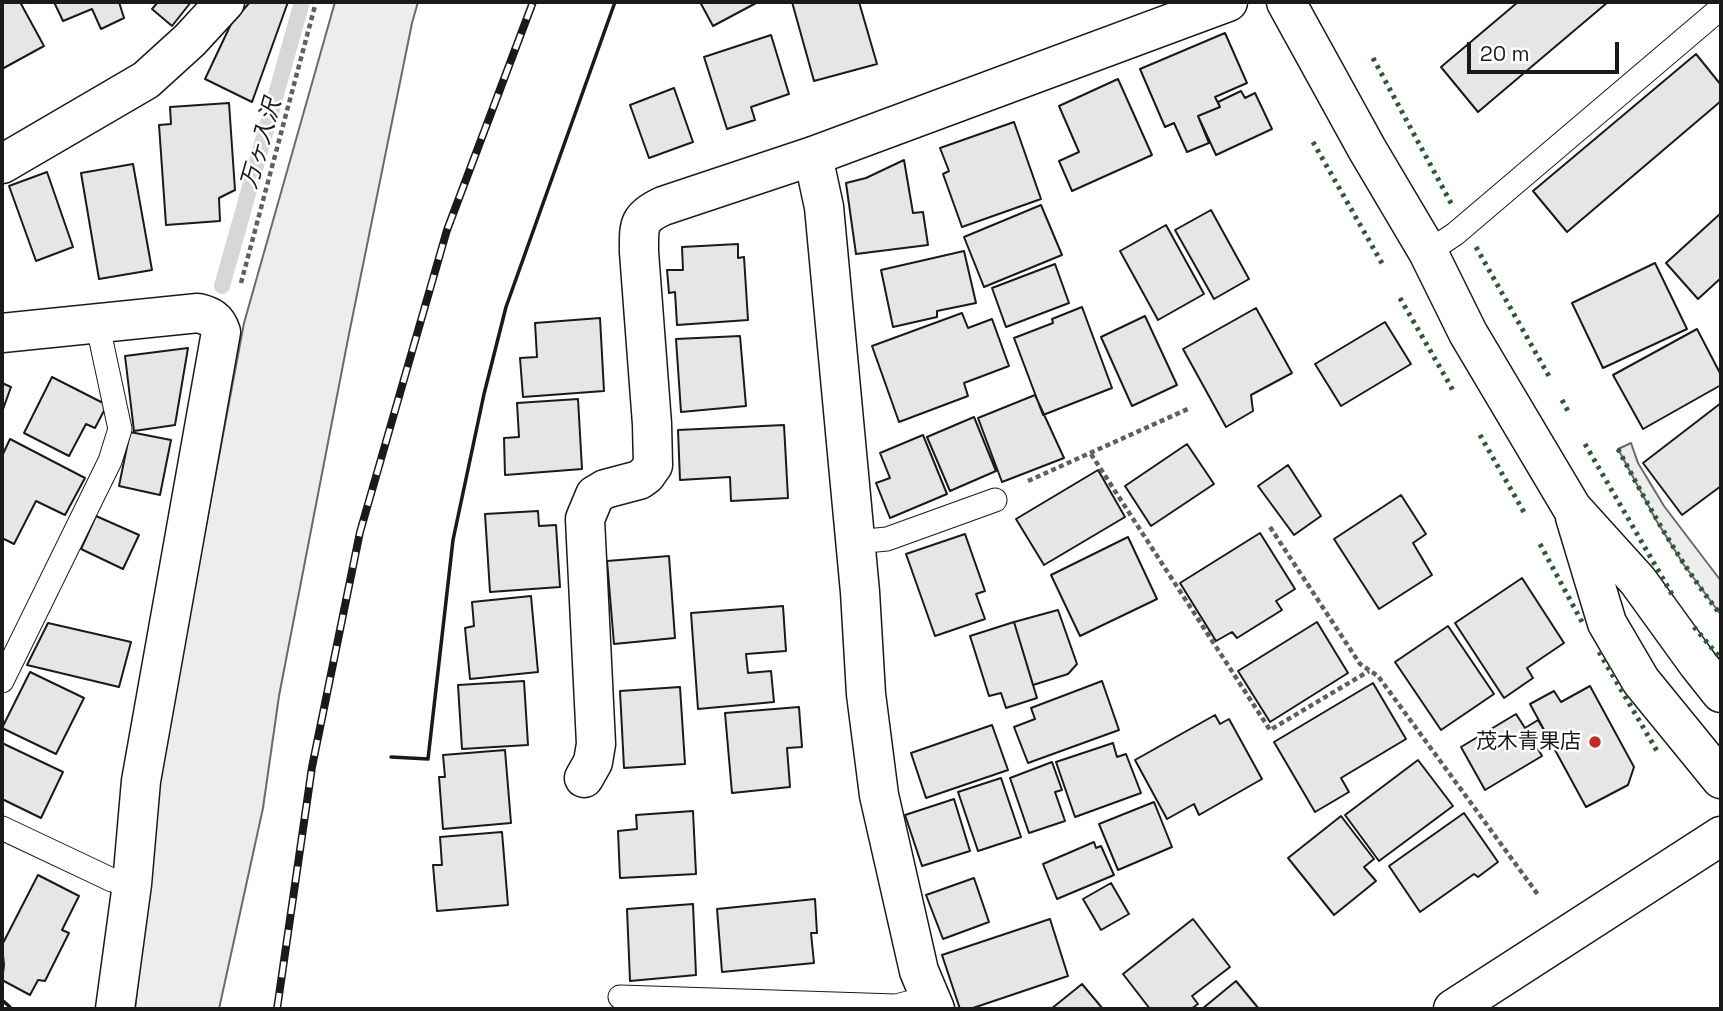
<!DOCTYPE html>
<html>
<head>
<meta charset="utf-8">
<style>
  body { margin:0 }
  #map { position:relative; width:1723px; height:1011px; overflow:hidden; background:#fff; font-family:"Space Grotesk",sans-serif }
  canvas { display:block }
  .frame { position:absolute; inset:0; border:4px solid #1a1a1a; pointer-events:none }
  .scale { position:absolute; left:1467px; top:42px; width:152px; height:32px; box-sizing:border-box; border:4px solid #1a1a1a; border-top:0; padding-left:9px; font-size:21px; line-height:24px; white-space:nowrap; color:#1a1a1a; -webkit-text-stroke:5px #fff; paint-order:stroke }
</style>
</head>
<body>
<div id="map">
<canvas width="1723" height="1011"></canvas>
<div class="frame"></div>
<div class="scale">20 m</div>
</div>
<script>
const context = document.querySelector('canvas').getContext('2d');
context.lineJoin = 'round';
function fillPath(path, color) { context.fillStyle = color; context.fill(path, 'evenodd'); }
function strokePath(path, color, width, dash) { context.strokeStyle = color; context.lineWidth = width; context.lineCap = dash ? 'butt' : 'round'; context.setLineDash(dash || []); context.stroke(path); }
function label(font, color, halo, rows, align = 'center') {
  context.font = font + ' "Space Grotesk","Noto Sans JP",sans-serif'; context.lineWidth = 5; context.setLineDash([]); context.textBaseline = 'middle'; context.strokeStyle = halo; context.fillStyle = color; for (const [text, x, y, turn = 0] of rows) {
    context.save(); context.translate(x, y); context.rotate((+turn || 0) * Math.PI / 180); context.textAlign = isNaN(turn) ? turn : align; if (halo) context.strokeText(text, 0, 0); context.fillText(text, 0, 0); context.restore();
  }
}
const built = new Path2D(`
  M 335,2 L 418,2 L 412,23 L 348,339 L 279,696 L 263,808 L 219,1009 L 135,1009 L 162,759 L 244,323 Z
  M 1631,443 L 1638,463 L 1664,506 L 1721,581 L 1721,615 L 1684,565 L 1656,520 L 1618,449 Z`);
const stream = new Path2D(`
  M 222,286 L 302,2`);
const building = new Path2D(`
  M 2,2 L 20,2 L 44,46 L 2,69 Z
  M 54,2 L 119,2 L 124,18 L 101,29 L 92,9 L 63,21 Z
  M 158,2 L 191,2 L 172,26 L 152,9 Z
  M 250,2 L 288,2 L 252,102 L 205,79 L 231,24 Z
  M 700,2 L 758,2 L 713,26 Z
  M 792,2 L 859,2 L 877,64 L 814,81 Z
  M 1518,2 L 1608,2 L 1478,112 L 1441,67 Z
  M 1225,33 L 1247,83 L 1215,97 L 1220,107 L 1198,116 L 1209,143 L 1187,152 L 1174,123 L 1165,127 L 1140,69 Z
  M 771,35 L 789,94 L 751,107 L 755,120 L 727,129 L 704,57 Z
  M 1696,54 L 1721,85 L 1721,101 L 1567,232 L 1533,191 Z
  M 1118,79 L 1152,155 L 1072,191 L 1059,161 L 1079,152 L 1059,106 Z
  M 674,88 L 693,142 L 649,158 L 630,105 Z
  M 1241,91 L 1245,98 L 1255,93 L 1272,129 L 1216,155 L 1198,116 L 1220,107 L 1218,102 Z
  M 229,103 L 235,190 L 219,198 L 220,221 L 166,225 L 159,125 L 171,124 L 170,107 Z
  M 1014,122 L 1041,199 L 962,227 L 943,174 L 949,171 L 940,148 Z
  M 904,160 L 913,213 L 923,212 L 928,245 L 856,254 L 846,183 L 866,178 Z
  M 133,164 L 152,270 L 99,279 L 81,173 Z
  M 47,172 L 73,247 L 36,261 L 9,186 Z
  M 1041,205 L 1062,255 L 984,287 L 964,237 Z
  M 1211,210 L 1249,279 L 1214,299 L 1175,230 Z
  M 1721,213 L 1721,278 L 1698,299 L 1666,263 Z
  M 1166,225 L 1204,294 L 1158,320 L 1120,251 Z
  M 738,244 L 738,258 L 744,257 L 748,320 L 677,325 L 675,292 L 669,293 L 667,270 L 683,270 L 682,247 Z
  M 964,251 L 976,303 L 937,311 L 937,317 L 893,327 L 881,270 Z
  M 1655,263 L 1687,329 L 1603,368 L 1572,303 Z
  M 1055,264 L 1069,303 L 1006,327 L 992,288 Z
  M 1082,307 L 1112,388 L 1043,415 L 1014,338 L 1053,323 L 1052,319 Z
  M 1256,308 L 1292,373 L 1251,395 L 1253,411 L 1226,427 L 1183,349 Z
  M 962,313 L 968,328 L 992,319 L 1009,366 L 964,383 L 968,396 L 899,422 L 872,346 Z
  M 1145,316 L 1177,385 L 1132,406 L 1101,337 Z
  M 600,318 L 604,391 L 523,397 L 520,358 L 537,357 L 535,323 Z
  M 1385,322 L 1411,364 L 1341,406 L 1315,364 Z
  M 1697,329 L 1721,375 L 1721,385 L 1643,429 L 1613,375 Z
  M 740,336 L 746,406 L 681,412 L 676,339 Z
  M 188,348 L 175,425 L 134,431 L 125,356 Z
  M 52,377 L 107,405 L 95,428 L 86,424 L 69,456 L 24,433 Z
  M 2,383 L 11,387 L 2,412 Z
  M 1035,395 L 1064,458 L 1002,482 L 978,418 Z
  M 578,399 L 582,469 L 505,475 L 504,438 L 519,437 L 517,403 Z
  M 1721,403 L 1721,486 L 1682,515 L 1643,463 Z
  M 974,417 L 996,471 L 950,491 L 927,437 Z
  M 784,425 L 788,498 L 731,501 L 730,477 L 680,480 L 678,430 Z
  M 130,432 L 171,440 L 160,495 L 119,486 Z
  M 923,435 L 947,494 L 890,518 L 876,483 L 890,478 L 880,453 Z
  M 10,439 L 85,478 L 65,515 L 36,501 L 14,544 L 2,538 L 2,456 Z
  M 1187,444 L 1214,484 L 1151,526 L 1125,486 Z
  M 1288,465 L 1321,516 L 1294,535 L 1258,486 Z
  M 1098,470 L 1125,517 L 1044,565 L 1016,519 Z
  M 1401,495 L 1426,534 L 1413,543 L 1432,575 L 1379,609 L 1334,539 Z
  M 538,511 L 539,526 L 556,525 L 560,587 L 490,592 L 485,514 Z
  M 96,516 L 139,535 L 123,569 L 81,549 Z
  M 1260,533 L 1295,589 L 1276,601 L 1282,610 L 1237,638 L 1232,632 L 1216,641 L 1180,583 Z
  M 965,534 L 985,591 L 976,594 L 985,619 L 935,636 L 906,554 Z
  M 1128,537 L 1157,599 L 1080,636 L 1051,575 Z
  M 669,556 L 675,638 L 614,644 L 607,561 Z
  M 1522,578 L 1564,643 L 1527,668 L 1533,678 L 1504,698 L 1455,623 Z
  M 531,596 L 538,672 L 470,679 L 465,628 L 474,626 L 472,602 Z
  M 783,606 L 786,651 L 746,654 L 748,673 L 771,671 L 774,702 L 698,709 L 691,613 Z
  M 1058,610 L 1077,664 L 1068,674 L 1033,685 L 1014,622 Z
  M 1014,622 L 1037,698 L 1006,708 L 1001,693 L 989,696 L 970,636 Z
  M 1317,622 L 1348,673 L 1270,722 L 1238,671 Z
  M 48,623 L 131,642 L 119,687 L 27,665 Z
  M 1448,626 L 1494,694 L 1441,730 L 1395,662 Z
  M 30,672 L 84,698 L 56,754 L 2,728 Z
  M 524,681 L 528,745 L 462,749 L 458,685 Z
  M 1102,681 L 1119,730 L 1028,763 L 1014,727 L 1035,719 L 1031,708 Z
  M 1373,683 L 1406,739 L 1341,778 L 1349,792 L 1315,812 L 1274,742 Z
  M 1590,686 L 1634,767 L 1628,785 L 1586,807 L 1530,704 L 1554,691 L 1561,702 Z
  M 680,687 L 685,764 L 624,768 L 620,691 Z
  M 799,707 L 802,747 L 787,748 L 790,787 L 732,793 L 725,713 Z
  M 1516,714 L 1525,728 L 1538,720 L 1551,742 L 1538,749 L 1542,756 L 1485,790 L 1461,747 Z
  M 1215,715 L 1220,724 L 1229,719 L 1262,779 L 1199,815 L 1194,804 L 1167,819 L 1135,760 Z
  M 992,725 L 1008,770 L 926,798 L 911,753 Z
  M 2,743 L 63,772 L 41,818 L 2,799 Z
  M 1113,743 L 1117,757 L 1126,754 L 1141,793 L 1075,817 L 1056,762 Z
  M 505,750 L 511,823 L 443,829 L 439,777 L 445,777 L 443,755 Z
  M 1418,760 L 1453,806 L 1379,861 L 1345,815 Z
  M 1052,762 L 1062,790 L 1055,792 L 1065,821 L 1029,833 L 1010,778 Z
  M 1001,778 L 1021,837 L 978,851 L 958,792 Z
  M 954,799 L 970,851 L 922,866 L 905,815 Z
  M 1154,802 L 1172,847 L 1118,870 L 1099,824 Z
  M 693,811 L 696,874 L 620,878 L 618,831 L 637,829 L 636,815 Z
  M 1464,813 L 1498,862 L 1478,877 L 1474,874 L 1420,912 L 1389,866 Z
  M 1341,816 L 1374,859 L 1364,867 L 1376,881 L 1334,915 L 1288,858 Z
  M 502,832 L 508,905 L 437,911 L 433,865 L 442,865 L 440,837 Z
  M 1094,842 L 1096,848 L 1101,846 L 1114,875 L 1057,899 L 1043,864 Z
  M 38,875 L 79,896 L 62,930 L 69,933 L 45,981 L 38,980 L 30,995 L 2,980 L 4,965 L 2,945 Z
  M 974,878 L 989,922 L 943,939 L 926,895 Z
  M 1111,883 L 1129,914 L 1101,930 L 1083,899 Z
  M 815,899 L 817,933 L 811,933 L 814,963 L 722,972 L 717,909 Z
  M 693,904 L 696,975 L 630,981 L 627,909 Z
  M 1050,919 L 1068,976 L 970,1009 L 960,1009 L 942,955 Z
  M 1193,919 L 1230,967 L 1192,996 L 1198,1004 L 1191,1009 L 1150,1009 L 1123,974 Z
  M 1236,981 L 1259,1009 L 1202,1009 Z
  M 1082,984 L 1103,1009 L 1051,1009 Z`);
const path = new Path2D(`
  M 241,283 L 316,2
  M 1091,454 L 1270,730 L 1369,671
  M 1028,481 L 1190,408
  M 1270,527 L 1360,664 L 1378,676 L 1539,896`);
const lane = new Path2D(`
  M 1428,252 L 1455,234 L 1715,13 L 1721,10
  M 855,542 L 887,539 L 995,500
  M 2,681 L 110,461 L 120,429 L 97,322
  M 2,828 L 112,880 L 132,884
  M 620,997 L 896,1006 L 931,997`);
const street = new Path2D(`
  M 813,156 L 824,207 L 860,592 L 866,694 L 879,795 L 919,971 L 935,1009
  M 2,164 L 146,80 L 190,40 L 225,2
  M 2,333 L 198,313 C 210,316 217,319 221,332 L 141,781 L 132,884 L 115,1009
  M 584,778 L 593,762 L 596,744 L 585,519 L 595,495 L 605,489 L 639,480 L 646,475 L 653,465 L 652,424 L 639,252 C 639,226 637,218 663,206 L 813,156 L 1228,2`);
const secondary = new Path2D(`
  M 1286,2 L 1367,149 L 1428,252 L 1468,333 L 1572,508 L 1638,581 L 1698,664 L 1721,693
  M 1575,517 L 1607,623 L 1641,681 L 1721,779
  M 1453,1009 L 1721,836`);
const rail = new Path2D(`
  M 277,1009 L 312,767 L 360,532 L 447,230 L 533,2`);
const hedge = new Path2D(`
  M 1373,58 L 1452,205
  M 1313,142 L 1383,265
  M 1476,247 L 1550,378
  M 1400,298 L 1454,392
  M 1562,400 L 1570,415
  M 1480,435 L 1525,514
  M 1585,444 L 1673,596
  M 1618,449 C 1649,507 1680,564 1721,615
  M 1540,544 L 1582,622
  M 1694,627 L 1721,659
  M 1599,652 L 1657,751`);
const wall = new Path2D(`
  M 391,757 L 428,759 L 453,540 L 484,394 L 506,307 L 615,2
  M 2,1000 L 10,1007 L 9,1009`);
const markers = [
  [1595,742,7,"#c62828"]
];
const poiNames = [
  ["茂木青果店",1581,742]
];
const waterNames = [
  ["万ヶ入沢",262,144,-74]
];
fillPath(built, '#ededed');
strokePath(built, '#6a6a6a', 2);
strokePath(stream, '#d7d7d7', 16);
fillPath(building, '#e6e6e6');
strokePath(building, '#1a1a1a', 2);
strokePath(lane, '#1a1a1a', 25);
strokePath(street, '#1a1a1a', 41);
strokePath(secondary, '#1a1a1a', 41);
strokePath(path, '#5f5f5f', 4.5, [5, 3.5]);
strokePath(lane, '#fff', 23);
strokePath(street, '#fff', 38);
strokePath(secondary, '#fff', 38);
strokePath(rail, '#1a1a1a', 8);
strokePath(rail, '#fff', 5, [16]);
strokePath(hedge, '#2b5a34', 5, [3.5, 5]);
strokePath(wall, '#1a1a1a', 3.5);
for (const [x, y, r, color] of markers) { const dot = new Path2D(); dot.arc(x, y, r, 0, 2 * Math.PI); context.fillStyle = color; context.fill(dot); strokePath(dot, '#fff', 2.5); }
label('21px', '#1a1a1a', '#fff', poiNames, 'right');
label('italic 23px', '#1a1a1a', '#fff', waterNames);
</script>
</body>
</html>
